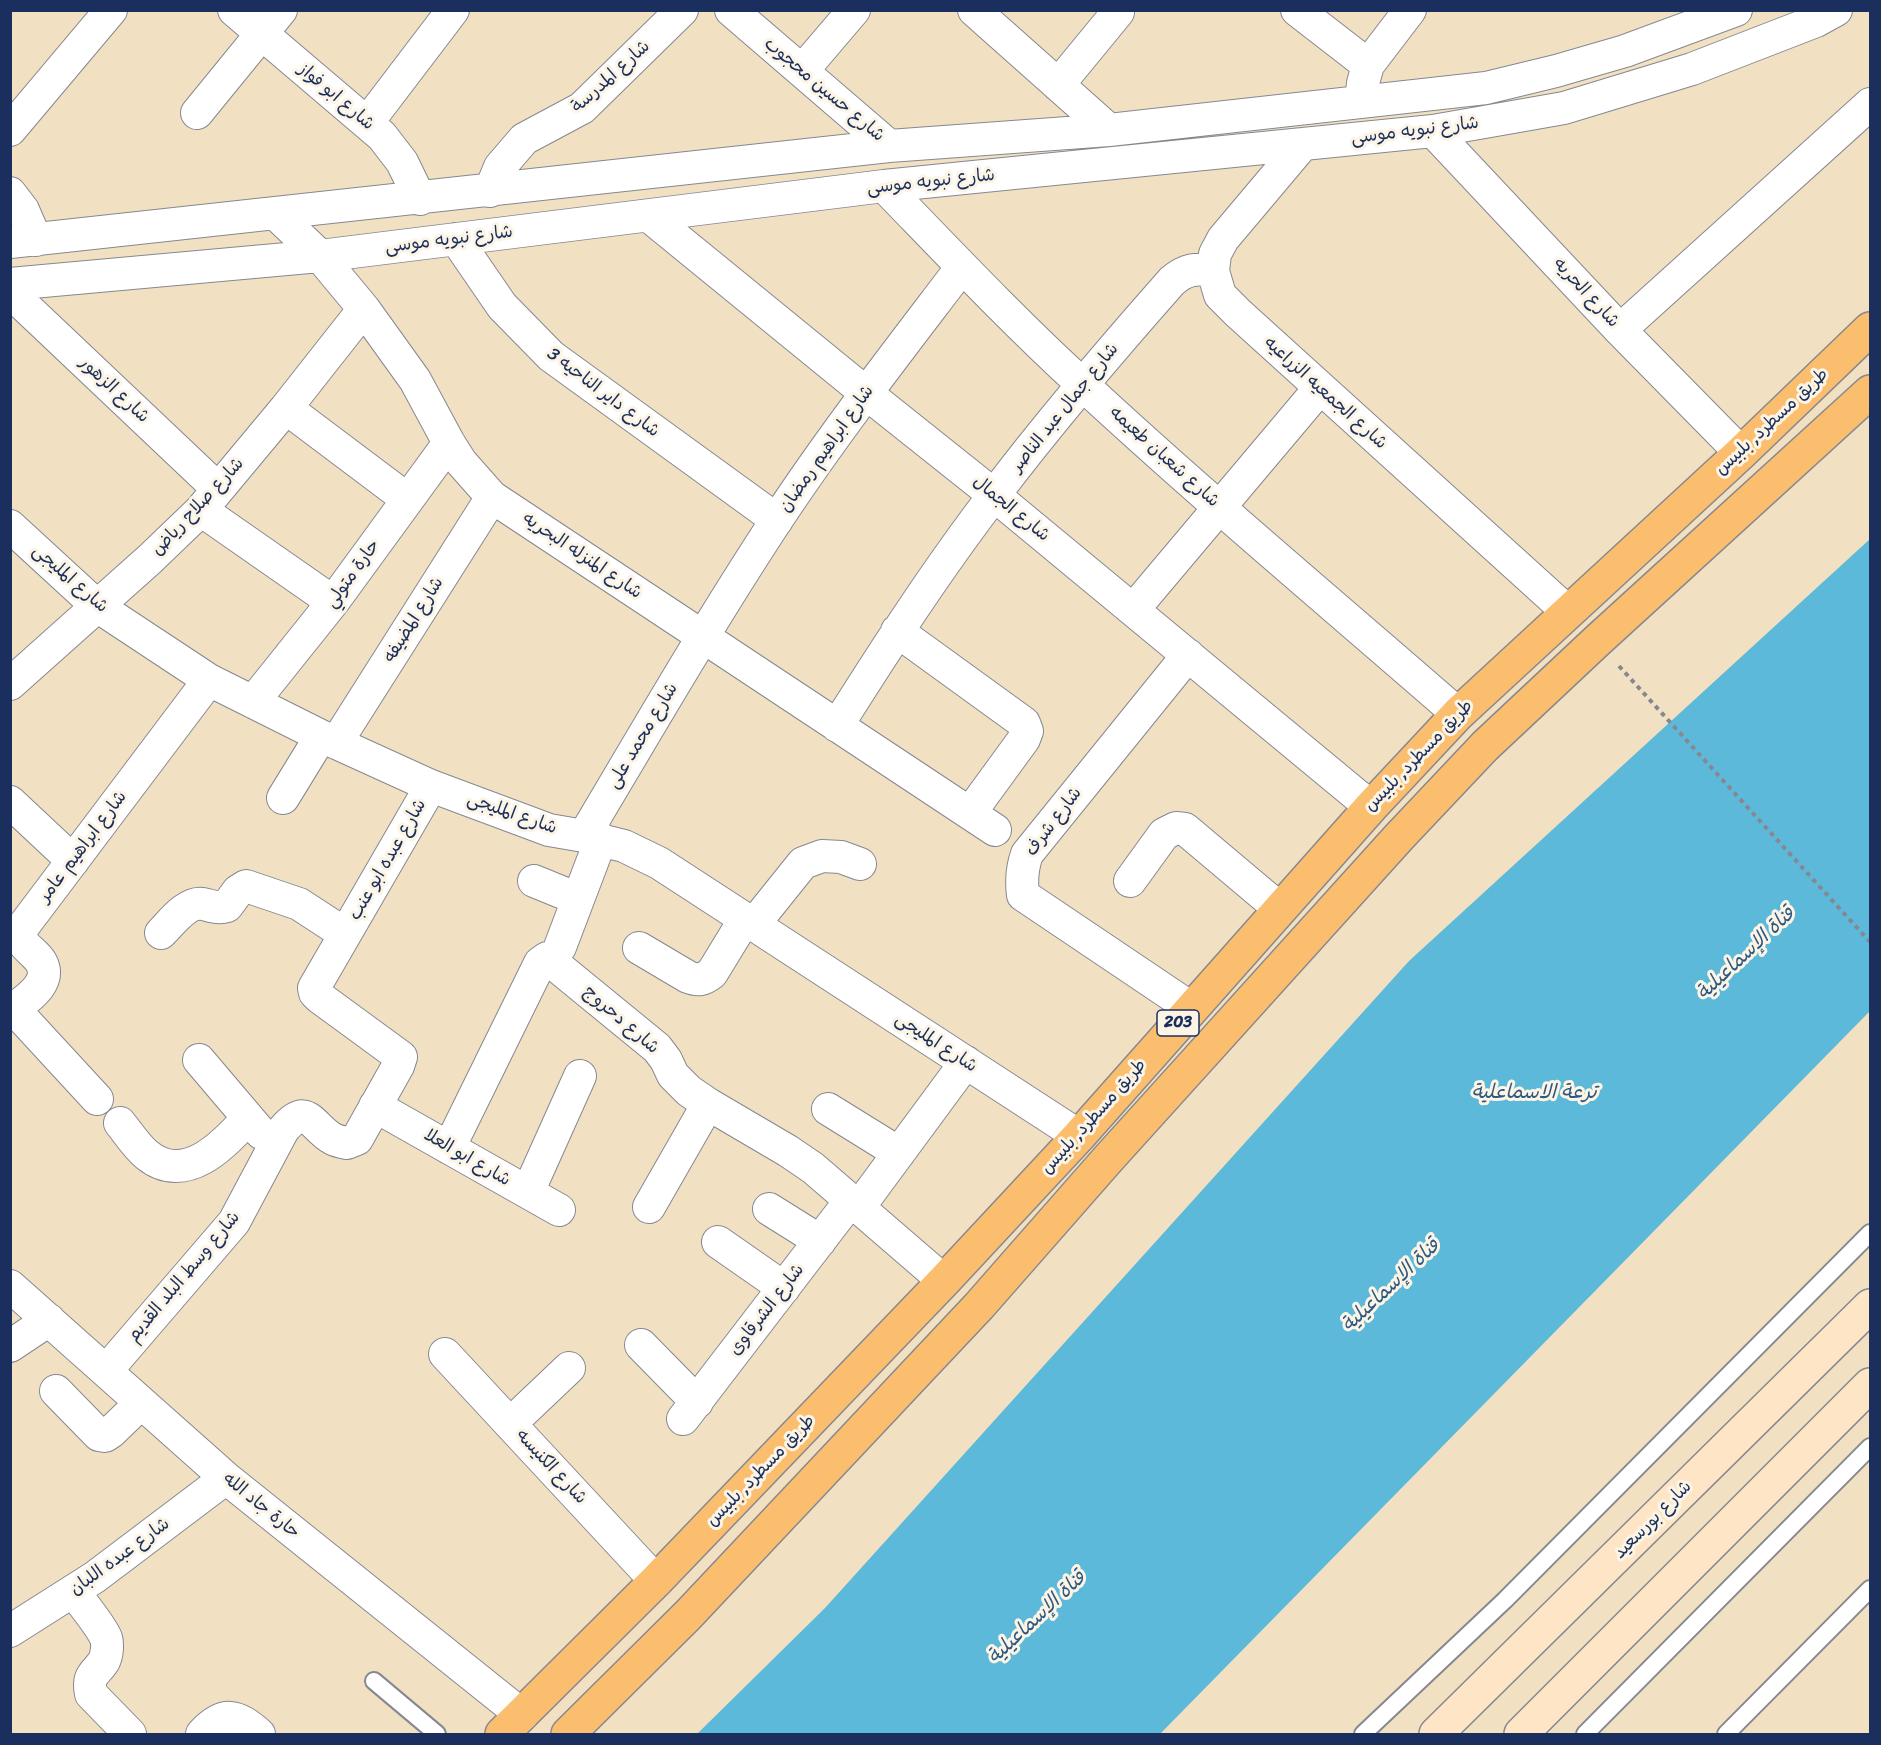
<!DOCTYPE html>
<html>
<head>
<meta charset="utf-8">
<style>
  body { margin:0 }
  #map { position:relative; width:1881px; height:1745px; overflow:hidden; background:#f1e1c2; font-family:Sriracha,sans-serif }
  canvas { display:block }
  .frame { position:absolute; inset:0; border:12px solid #1b2f5e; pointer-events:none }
</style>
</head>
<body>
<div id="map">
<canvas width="1881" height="1745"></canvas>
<div class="frame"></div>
</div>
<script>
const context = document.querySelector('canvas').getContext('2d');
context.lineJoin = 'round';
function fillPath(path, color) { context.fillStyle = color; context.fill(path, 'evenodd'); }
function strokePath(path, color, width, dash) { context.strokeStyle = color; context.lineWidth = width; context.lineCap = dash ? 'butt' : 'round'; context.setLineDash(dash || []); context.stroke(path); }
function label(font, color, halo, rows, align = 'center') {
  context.font = font + ' Sriracha,"Playpen Sans Arabic",sans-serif'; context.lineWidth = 6; context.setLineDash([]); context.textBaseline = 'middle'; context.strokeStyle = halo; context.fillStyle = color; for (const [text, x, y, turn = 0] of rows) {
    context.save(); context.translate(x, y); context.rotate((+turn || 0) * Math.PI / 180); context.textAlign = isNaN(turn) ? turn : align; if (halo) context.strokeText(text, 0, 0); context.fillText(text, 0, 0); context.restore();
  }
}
const water = new Path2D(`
  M 1870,539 L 1870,1011 L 1160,1734 L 697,1734 L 825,1608 L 1409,961 Z`);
const path = new Path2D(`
  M 1619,666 L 1870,942`);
const lane = new Path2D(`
  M 374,1681 L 437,1734
  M 1363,1734 L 1505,1600 L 1870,1233
  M 1585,1734 L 1870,1447
  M 1726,1734 L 1870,1589`);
const street = new Path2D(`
  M 234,10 L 382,136 L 402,162 L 420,199
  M 731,10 L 889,146
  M 974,10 L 1109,130
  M 1297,10 L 1368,65
  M 802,71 L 854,10
  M 1058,85 L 1118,12
  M 1361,102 L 1363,83 L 1368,65 L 1410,10
  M 197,113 L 281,10
  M 367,123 L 453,10
  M 10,130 L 111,10
  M 1433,131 L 1620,330 L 1741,453
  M 1303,144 L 1223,239 L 1215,254 L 1213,271 L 1220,295 L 1238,313 L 1568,612
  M 884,186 C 949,253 1014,322 1083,385 C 1205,498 1333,605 1458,714
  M 490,191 L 500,167 L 524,139 L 582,108 L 682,10
  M 10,193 L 23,210 L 36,240
  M 276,214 L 320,256 L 364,309 L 415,380 L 449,443 L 461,462 L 492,497 L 995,830
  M 649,216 L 866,393 L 994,495 L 1371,807
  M 456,239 L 502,306 L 551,356 L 777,520
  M 10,242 L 889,146 L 1109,130 L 1486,88 L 1556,71 L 1625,51 L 1736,10
  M 10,284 L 320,256 L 884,186 L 1433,131 L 1564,108 L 1692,69 L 1816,21 L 1836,10
  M 10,292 L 218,489
  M 1620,330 L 1870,104
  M 286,408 L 407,499
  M 201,510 L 333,602
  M 10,526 L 97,606 L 209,680 L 321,736 L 431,786 L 549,830 L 584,836 L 624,846 L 659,863 L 1079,1136
  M 1133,610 L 1320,388
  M 897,631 L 1024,723 L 1027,731 L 1024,739 L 970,813
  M 1188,655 L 1027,854 C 1022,868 1021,880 1023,895 L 1191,1008
  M 10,684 L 150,559 L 201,510 L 286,408 L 364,309
  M 253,702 L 333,602 L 449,443
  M 837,726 C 887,647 938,568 995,494 C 1051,420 1111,350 1172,281 C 1186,269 1196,268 1213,271
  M 336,743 L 492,497
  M 283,798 L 321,736
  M 10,802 L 73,861
  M 584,836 C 647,730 709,623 776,521 C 834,433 899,350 962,267
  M 534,881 L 578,899
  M 1130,881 L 1164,834 L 1176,828 L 1185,829 L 1280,909
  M 754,924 L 803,863 L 822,856 L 841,857 L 860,864
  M 161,933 C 171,923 187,901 203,904 C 212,906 218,909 227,906 L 238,891 L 246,886 L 299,904 L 345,934
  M 560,947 L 601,839
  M 639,948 L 688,977 C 698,981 703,980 712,973 L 745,919
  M 14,1009 L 97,1099
  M 10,1012 C 25,1000 53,984 41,962 C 35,952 25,949 19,936 L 22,928 L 209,680
  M 199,1060 L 261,1133
  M 375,1106 L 559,1210
  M 828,1109 L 899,1153
  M 120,1123 C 128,1133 137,1147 147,1155 C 185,1186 224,1145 248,1118
  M 449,1148 L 540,963 L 547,958 L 657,1048 L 666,1060 L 673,1075 L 689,1091 L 708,1104 L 788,1151 L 813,1168 L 944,1281
  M 528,1192 L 580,1076
  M 649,1207 L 708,1104
  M 859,1207 L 966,1062
  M 769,1209 L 820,1241
  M 718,1242 L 784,1288
  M 10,1286 L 226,1478 L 522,1715
  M 641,1345 L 697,1402
  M 10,1346 L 49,1320
  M 445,1354 L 656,1581
  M 106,1371 L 234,1222 L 283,1130 C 308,1100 311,1127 333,1139 C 337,1141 342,1142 347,1143 L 357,1139 L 398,1066 L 401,1057 L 319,997 L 315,993 L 314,988 L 431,786
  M 56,1391 L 99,1435 L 105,1436 L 111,1432 L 141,1403
  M 683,1419 L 851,1200
  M 510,1424 L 569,1368
  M 73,1591 C 82,1603 101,1626 106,1638 C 108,1644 107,1655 104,1661 C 95,1675 87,1674 91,1694 L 130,1734
  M 10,1631 L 95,1577 L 226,1478
  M 202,1734 C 224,1710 237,1715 259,1734`);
const secondary = new Path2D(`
  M 1436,1734 L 1870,1306
  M 1521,1734 L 1870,1385`);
const primary = new Path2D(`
  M 502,1734 L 656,1581 L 944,1281 L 1079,1136 L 1371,807 L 1458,714 L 1741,453 L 1870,329
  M 568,1734 L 688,1615 L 979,1306 L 1108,1159 L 1399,837 L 1485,746 L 1598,640 L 1870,392`);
const shields = [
  [1178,1023,42]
];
const shieldNames = [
  ["203",1178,1023]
];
const streetNames = [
  ["شارع المدرسة",611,77,-42],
  ["شارع حسين محجوب",824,90,40],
  ["شارع ابو فواز",336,97,40],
  ["شارع نبويه موسى",1415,131,-7],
  ["شارع نبويه موسى",931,182,-6],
  ["شارع نبويه موسى",449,240,-7],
  ["شارع الحريه",1586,293,47],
  ["شارع الزهور",114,390,43],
  ["شارع داير الناحيه 3",603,393,37],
  ["شارع الجمعيه الزراعيه",1325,393,42],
  ["شارع جمال عبد الناصر",1065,408,-51],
  ["طريق مسطرد, بلبيس",1772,422,-43],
  ["شارع ابراهيم رمضان",827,449,-55],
  ["شارع شعبان طعيمه",1164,457,42],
  ["شارع صلاح رياض",198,507,-47],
  ["شارع الجمال",1011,509,39],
  ["شارع المنزله البحريه",582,556,34],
  ["حارة متولي",353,574,-54],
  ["شارع المليجى",70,579,41],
  ["شارع المضيفه",414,620,-58],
  ["شارع محمد على",643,736,-59],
  ["طريق مسطرد, بلبيس",1419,756,-46],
  ["شارع المليجى",512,814,19],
  ["شارع شرف",1054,822,-53],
  ["شارع ابراهيم عامر",83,847,-53],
  ["شارع عبده ابو عنب",388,860,-60],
  ["شارع دحروج",621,1020,41],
  ["شارع المليجى",936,1043,33],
  ["طريق مسطرد, بلبيس",1094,1117,-48],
  ["شارع ابو العلا",467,1158,30],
  ["شارع وسط البلد القديم",184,1277,-50],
  ["شارع الشرقاوى",767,1310,-52],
  ["شارع الكنيسه",551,1467,47],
  ["طريق مسطرد, بلبيس",761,1471,-46],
  ["حارة جاد الله",261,1506,39],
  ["شارع بورسعيد",1653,1520,-45],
  ["شارع عبده اللبان",120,1557,-36]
];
const waterNames = [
  ["قناة الإسماعيلية",1746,954,-43],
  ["ترعة الاسماعلية",1534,1093],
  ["قناة الإسماعيلية",1391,1286,-43],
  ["قناة الإسماعيلية",1037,1618,-43]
];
fillPath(water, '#5cb9da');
strokePath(lane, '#868890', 20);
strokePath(street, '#868890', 34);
strokePath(secondary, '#868890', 36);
strokePath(primary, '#868890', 36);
strokePath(path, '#868890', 4, [4.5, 4.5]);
strokePath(lane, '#fff', 16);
strokePath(street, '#fff', 32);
strokePath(secondary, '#fde5c5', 33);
strokePath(primary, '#fbbd6e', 33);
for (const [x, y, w] of shields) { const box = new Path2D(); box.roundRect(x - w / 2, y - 13, w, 26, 4.5); context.fillStyle = '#fcf5e5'; context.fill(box); strokePath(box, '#1b2f5e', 1.5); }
label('bold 16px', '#1b2f5e', null, shieldNames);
label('18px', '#1b2f5e', '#fcf5e5', streetNames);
label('italic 20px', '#2e5883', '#fcf5e5', waterNames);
</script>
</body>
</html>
